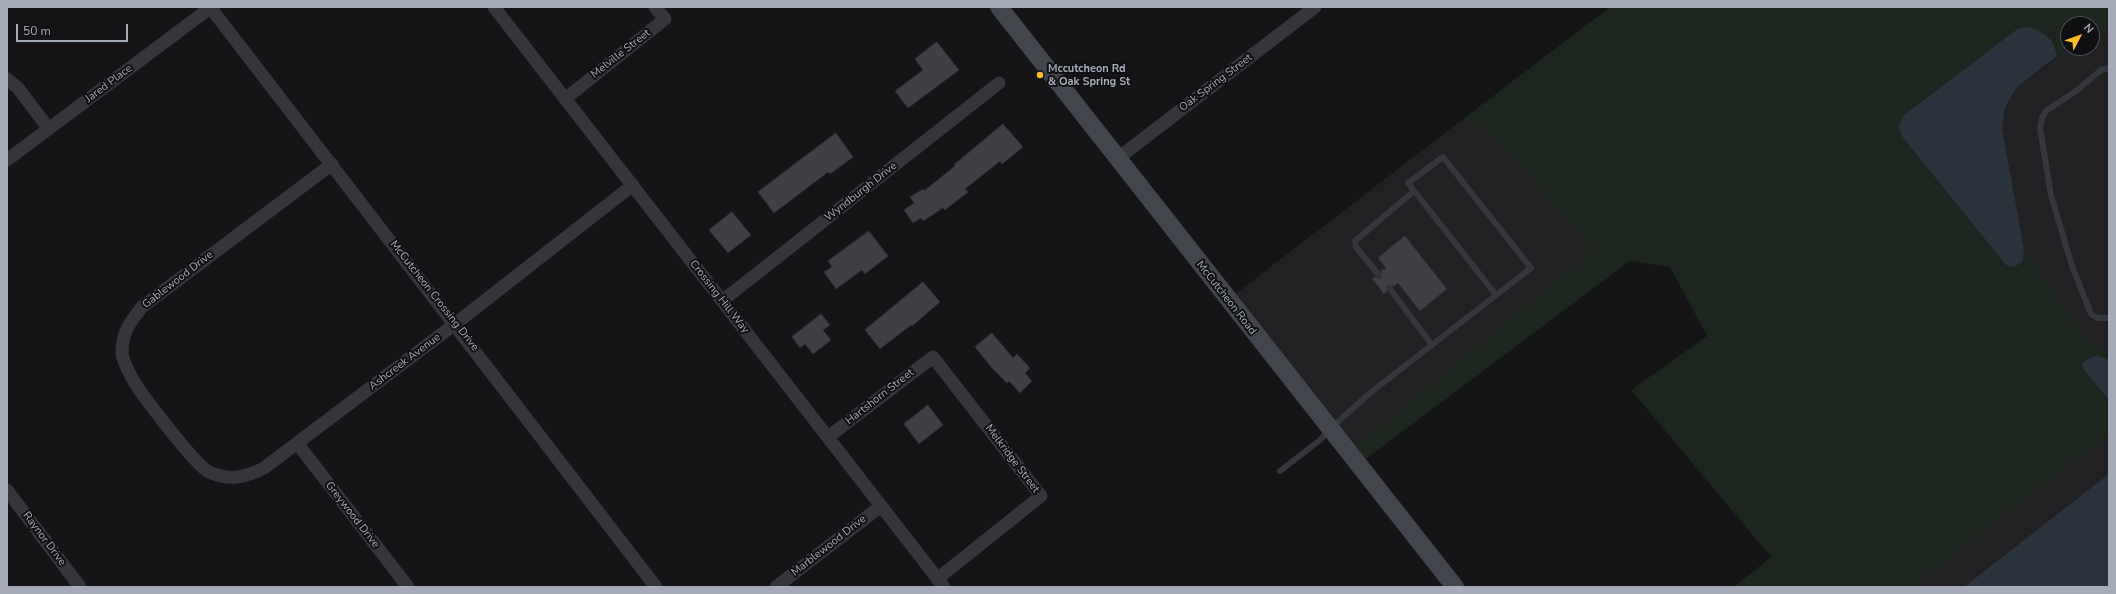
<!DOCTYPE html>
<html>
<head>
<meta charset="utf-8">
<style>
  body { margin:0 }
  #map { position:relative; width:2116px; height:594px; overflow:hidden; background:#151517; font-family:"Nunito Sans",sans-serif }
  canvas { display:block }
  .frame { position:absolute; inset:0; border:8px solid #a5abb9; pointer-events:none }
  .north { position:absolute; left:2060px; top:16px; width:40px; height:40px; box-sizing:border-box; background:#101012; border:1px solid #4c4e55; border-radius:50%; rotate:49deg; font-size:11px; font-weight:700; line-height:16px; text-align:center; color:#a5abb9 }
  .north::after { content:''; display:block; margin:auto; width:14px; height:18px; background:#ffbc25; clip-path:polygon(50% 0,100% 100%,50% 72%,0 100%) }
  .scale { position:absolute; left:16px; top:24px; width:112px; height:18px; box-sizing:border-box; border:2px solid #a5abb9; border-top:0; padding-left:5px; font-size:12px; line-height:14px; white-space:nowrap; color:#a5abb9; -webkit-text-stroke:3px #101012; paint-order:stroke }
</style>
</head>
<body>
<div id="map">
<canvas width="2116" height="594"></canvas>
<div class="frame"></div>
<div class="north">N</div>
<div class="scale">50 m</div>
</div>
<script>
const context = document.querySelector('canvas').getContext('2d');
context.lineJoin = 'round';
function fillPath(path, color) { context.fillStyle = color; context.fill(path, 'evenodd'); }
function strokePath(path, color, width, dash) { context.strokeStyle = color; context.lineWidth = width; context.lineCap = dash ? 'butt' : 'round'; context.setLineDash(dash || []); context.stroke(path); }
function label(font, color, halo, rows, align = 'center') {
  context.font = font + ' "Nunito Sans",sans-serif'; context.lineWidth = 4; context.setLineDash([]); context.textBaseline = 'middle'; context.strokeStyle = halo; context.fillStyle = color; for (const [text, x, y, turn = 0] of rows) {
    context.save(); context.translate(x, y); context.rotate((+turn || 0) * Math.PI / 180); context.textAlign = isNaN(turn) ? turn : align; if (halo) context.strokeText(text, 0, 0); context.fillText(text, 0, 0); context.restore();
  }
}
const built = new Path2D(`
  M 2096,29 L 2109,29 L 2109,358 L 2079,328 L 2024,249 L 2002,128 L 2005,108 L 2016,88 L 2068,48 L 2092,48 L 2092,32 Z
  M 1463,119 L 1492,134 L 1588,243 L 1587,256 L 1350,451 L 1230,298 Z
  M 2109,434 L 2109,587 L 1912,587 Z`);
const green = new Path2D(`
  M 1610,7 L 2109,7 L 2109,29 L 2096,29 L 2092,32 L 2092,24 L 2068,24 L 2068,48 L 2057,56 L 2056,48 L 2017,29 L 1904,115 L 1898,126 L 1903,138 L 2006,265 L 2023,261 L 2024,249 L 2079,328 L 2109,358 L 2109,360 L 2097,355 L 2082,362 L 2083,369 L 2109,400 L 2109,434 L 1912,587 L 1734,587 L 1771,557 L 1631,390 L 1707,336 L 1670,267 L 1630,261 L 1366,459 L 1355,447 L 1587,256 L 1588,243 L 1492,134 L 1463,119 Z`);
const water = new Path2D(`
  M 2029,27 C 2044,33 2055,39 2057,56 L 2016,88 L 2005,108 L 2002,128 L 2024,249 L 2023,261 L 2014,267 L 2006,265 L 1903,138 L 1898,127 L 1904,115 L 2017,29 Z
  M 2097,355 L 2109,360 L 2109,400 L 2083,369 L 2082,362 Z
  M 2109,474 L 2109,587 L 1964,587 Z`);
const building = new Path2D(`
  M 937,42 L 959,70 L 908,108 L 895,91 L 923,70 L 915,59 Z
  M 1003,124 L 1023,147 L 1002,164 L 1000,161 L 965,189 L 968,192 L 945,210 L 943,208 L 923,221 L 921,218 L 913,223 L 904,210 L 914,203 L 910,197 L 923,189 L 924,191 L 955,166 L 954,165 Z
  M 836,133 L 853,157 L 830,174 L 828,172 L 774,213 L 758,192 Z
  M 732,212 L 751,235 L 728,253 L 709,230 Z
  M 869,231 L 888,256 L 865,274 L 862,270 L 836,289 L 824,272 L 832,267 L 828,261 Z
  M 1405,236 L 1447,289 L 1420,311 L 1398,283 L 1394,286 L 1387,286 L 1387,292 L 1384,294 L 1372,278 L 1374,277 L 1381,278 L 1381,271 L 1386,268 L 1378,258 Z
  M 923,282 L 940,302 L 912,326 L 911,325 L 880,349 L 865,330 Z
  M 821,314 L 830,325 L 823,330 L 831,340 L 813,354 L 805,344 L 800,348 L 792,337 Z
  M 992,333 L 1013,358 L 1017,354 L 1030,368 L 1025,373 L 1032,381 L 1020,393 L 1009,381 L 1007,383 L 992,368 L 975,347 Z
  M 928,405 L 943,425 L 919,444 L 904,424 Z`);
const service = new Path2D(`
  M 2109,68 L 2101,70 L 2076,91 L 2046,111 L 2042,118 L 2040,128 L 2051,195 L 2072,266 L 2091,314 L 2098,318 L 2109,318
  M 1378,274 L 1356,247 L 1355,241 L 1414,191
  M 1390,289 L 1432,345
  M 1280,471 L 1320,440 L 1330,429 L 1370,393 L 1531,268 L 1443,157 L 1408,183 L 1496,295`);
const minor = new Path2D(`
  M 210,7 L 656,587
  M 494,7 L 944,587
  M 7,79 L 18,88 L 49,129
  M 565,99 L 665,19 L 655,7
  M 1117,159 L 1315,7
  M 7,160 L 210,8
  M 332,164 L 142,307 C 130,322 122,332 122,352 C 122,360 129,372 132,378 C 140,393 196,466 209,472 C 230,481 244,478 264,468 L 455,324 L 633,185
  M 722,301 L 999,83
  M 828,437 L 933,357 L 1041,496 L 937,579
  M 297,443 L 408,587
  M 7,490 L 80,587
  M 776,587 L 881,506`);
const secondary = new Path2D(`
  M 999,7 L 1455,587`);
const markers = [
  [1040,75,4,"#ffbc25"]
];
const streetNames = [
  ["Melville Street",621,54,-38],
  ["Oak Spring Street",1216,83,-37],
  ["Jared Place",109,84,-37],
  ["Wyndburgh Drive",861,192,-38],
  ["Gablewood Drive",178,280,-38],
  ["McCutcheon Crossing Drive",434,296,52],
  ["Crossing Hill Way",719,297,52],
  ["McCutcheon Road",1226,298,52],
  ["Ashcreek Avenue",405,362,-37],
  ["Hartshorn Street",880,397,-38],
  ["Melkridge Street",1012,459,53],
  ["Greywood Drive",352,515,52],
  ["Raynor Drive",44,539,53],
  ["Marblewood Drive",829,546,-38]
];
const poiNames = [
  ["Mccutcheon Rd",1048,69],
  ["& Oak Spring St",1048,82]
];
fillPath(built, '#212124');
fillPath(green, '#1c251e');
fillPath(water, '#2a333c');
fillPath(building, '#3e4045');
strokePath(building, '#2f2f33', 1);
strokePath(service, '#35363c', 6);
strokePath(minor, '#35363c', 13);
strokePath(secondary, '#43454d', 18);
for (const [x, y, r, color] of markers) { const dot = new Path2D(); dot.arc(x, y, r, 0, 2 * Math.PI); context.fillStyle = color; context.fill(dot); strokePath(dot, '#101012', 1.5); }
label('11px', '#a5abb9', '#101012', streetNames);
label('bold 11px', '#a5abb9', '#101012', poiNames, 'left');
</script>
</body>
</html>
